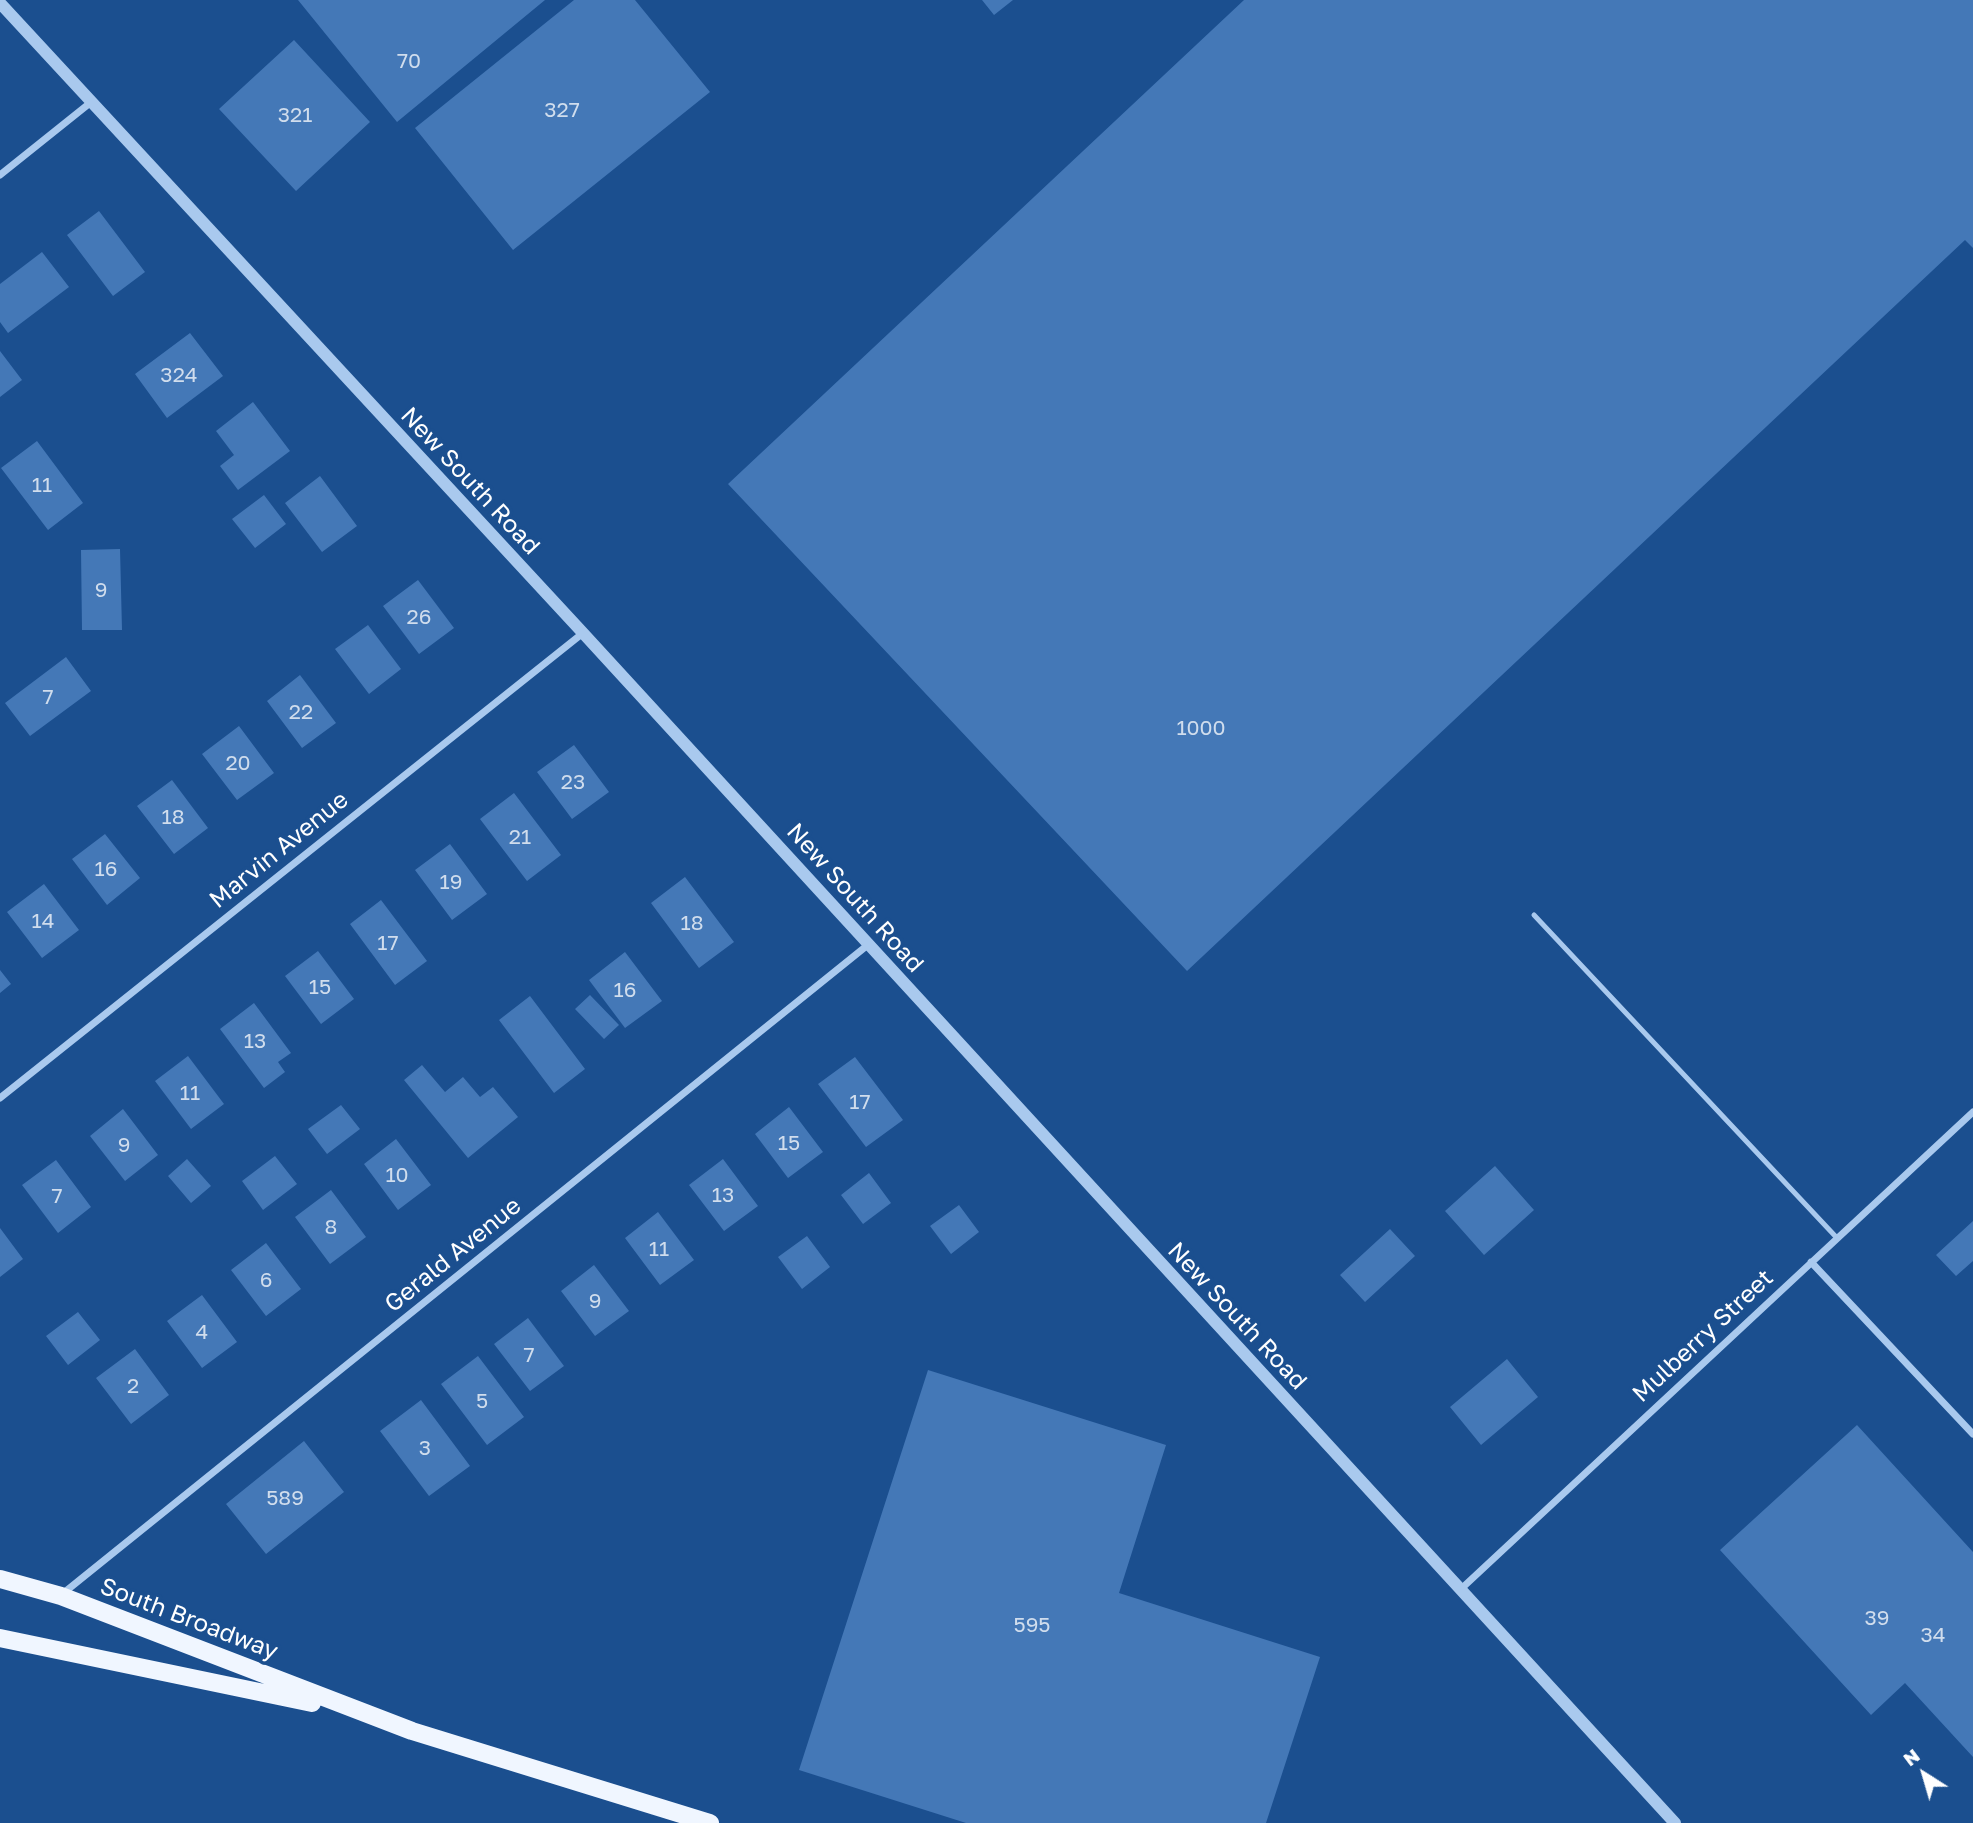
<!DOCTYPE html>
<html>
<head>
<meta charset="utf-8">
<style>
  body { margin:0 }
  #map { position:relative; width:1973px; height:1823px; overflow:hidden; background:#1b4f8f; font-family:"Golos Text",sans-serif }
  canvas { display:block }
  .north { position:absolute; left:1889px; top:1739px; width:70px; height:70px; -webkit-text-stroke:5px #1b4f8f; paint-order:stroke; rotate:323deg; font-size:19px; font-weight:700; line-height:28px; text-align:center; color:#fff }
  .north::after { content:''; display:block; margin:auto; width:24px; height:32px; background:#fff; clip-path:polygon(50% 0,100% 100%,50% 72%,0 100%) }
</style>
</head>
<body>
<div id="map">
<canvas width="1973" height="1823"></canvas>
<div class="north">N</div>
</div>
<script>
const context = document.querySelector('canvas').getContext('2d');
context.lineJoin = 'round';
function fillPath(path, color) { context.fillStyle = color; context.fill(path, 'evenodd'); }
function strokePath(path, color, width, dash) { context.strokeStyle = color; context.lineWidth = width; context.lineCap = dash ? 'butt' : 'round'; context.setLineDash(dash || []); context.stroke(path); }
function label(font, color, halo, rows, align = 'center') {
  context.font = font + ' "Golos Text",sans-serif'; context.lineWidth = 7; context.setLineDash([]); context.textBaseline = 'middle'; context.strokeStyle = halo; context.fillStyle = color; for (const [text, x, y, turn = 0] of rows) {
    context.save(); context.translate(x, y); context.rotate((+turn || 0) * Math.PI / 180); context.textAlign = isNaN(turn) ? turn : align; if (halo) context.strokeText(text, 0, 0); context.fillText(text, 0, 0); context.restore();
  }
}
const building = new Path2D(`
  M 298,0 L 545,0 L 397,122 Z
  M 574,0 L 635,0 L 710,92 L 513,250 L 415,128 Z
  M 982,0 L 1013,0 L 994,15 Z
  M 1244,0 L 1973,0 L 1973,248 L 1965,240 L 1187,971 L 728,484 Z
  M 294,40 L 370,122 L 296,191 L 219,109 Z
  M 99,211 L 145,272 L 113,296 L 67,235 Z
  M 42,252 L 69,287 L 8,333 L 0,322 L 0,284 Z
  M 190,333 L 223,376 L 167,418 L 135,374 Z
  M 0,351 L 22,380 L 0,397 Z
  M 253,402 L 290,451 L 238,490 L 220,466 L 234,455 L 216,431 Z
  M 37,441 L 83,503 L 48,530 L 1,468 Z
  M 320,476 L 357,526 L 322,552 L 285,503 Z
  M 264,495 L 286,524 L 255,548 L 232,519 Z
  M 120,549 L 122,630 L 82,630 L 81,550 Z
  M 418,580 L 454,628 L 419,654 L 383,606 Z
  M 368,625 L 401,669 L 369,694 L 335,649 Z
  M 66,657 L 91,691 L 30,736 L 5,703 Z
  M 300,675 L 336,723 L 302,748 L 267,701 Z
  M 239,726 L 274,773 L 237,800 L 202,754 Z
  M 574,745 L 609,792 L 572,819 L 537,772 Z
  M 172,780 L 208,828 L 174,854 L 137,806 Z
  M 514,793 L 561,855 L 527,881 L 480,819 Z
  M 105,834 L 140,878 L 107,905 L 72,859 Z
  M 450,844 L 487,894 L 452,920 L 415,870 Z
  M 685,877 L 734,942 L 699,968 L 651,903 Z
  M 44,884 L 79,930 L 42,958 L 7,912 Z
  M 381,900 L 427,961 L 395,985 L 350,924 Z
  M 318,951 L 354,999 L 321,1024 L 285,976 Z
  M 625,952 L 662,1001 L 625,1028 L 589,980 Z
  M 0,970 L 11,984 L 0,993 Z
  M 590,995 L 619,1025 L 604,1039 L 575,1009 Z
  M 530,996 L 585,1069 L 554,1093 L 499,1020 Z
  M 254,1003 L 291,1053 L 278,1062 L 285,1072 L 264,1088 L 220,1029 Z
  M 188,1056 L 224,1104 L 191,1129 L 155,1081 Z
  M 855,1057 L 903,1120 L 866,1147 L 818,1084 Z
  M 422,1065 L 445,1092 L 463,1077 L 480,1097 L 493,1087 L 518,1117 L 468,1158 L 404,1080 Z
  M 341,1105 L 360,1129 L 327,1154 L 308,1129 Z
  M 789,1107 L 823,1152 L 788,1178 L 755,1134 Z
  M 123,1109 L 158,1155 L 125,1181 L 90,1136 Z
  M 396,1139 L 431,1185 L 398,1210 L 364,1164 Z
  M 275,1156 L 297,1184 L 263,1210 L 242,1181 Z
  M 187,1159 L 211,1186 L 191,1203 L 168,1176 Z
  M 723,1159 L 758,1206 L 724,1231 L 689,1185 Z
  M 56,1160 L 91,1207 L 58,1233 L 22,1185 Z
  M 1495,1166 L 1534,1210 L 1484,1255 L 1445,1211 Z
  M 869,1173 L 891,1203 L 863,1224 L 841,1195 Z
  M 331,1190 L 366,1237 L 330,1264 L 295,1217 Z
  M 959,1205 L 979,1232 L 951,1254 L 930,1226 Z
  M 658,1212 L 694,1260 L 660,1285 L 625,1238 Z
  M 1973,1221 L 1973,1261 L 1956,1276 L 1936,1255 Z
  M 0,1228 L 23,1259 L 0,1277 Z
  M 1390,1229 L 1415,1256 L 1365,1302 L 1340,1275 Z
  M 807,1236 L 830,1267 L 802,1289 L 778,1257 Z
  M 266,1243 L 301,1289 L 266,1316 L 231,1270 Z
  M 594,1265 L 629,1311 L 595,1336 L 561,1291 Z
  M 202,1295 L 237,1342 L 202,1368 L 167,1321 Z
  M 78,1312 L 100,1340 L 68,1365 L 46,1336 Z
  M 528,1318 L 564,1366 L 530,1391 L 494,1344 Z
  M 135,1349 L 169,1395 L 131,1424 L 96,1378 Z
  M 478,1356 L 524,1417 L 487,1445 L 441,1384 Z
  M 1507,1359 L 1538,1397 L 1481,1445 L 1450,1407 Z
  M 928,1370 L 1166,1445 L 1119,1593 L 1320,1657 L 1266,1823 L 966,1823 L 799,1770 Z
  M 421,1400 L 470,1466 L 429,1496 L 380,1431 Z
  M 1857,1425 L 1973,1552 L 1973,1757 L 1905,1683 L 1871,1715 L 1720,1550 Z
  M 304,1441 L 344,1492 L 266,1554 L 226,1504 Z`);
const service = new Path2D(`
  M 1534,915 L 1837,1238`);
const minor = new Path2D(`
  M 0,175 L 90,103
  M 0,1098 L 583,633
  M 1811,1262 L 1973,1434
  M 1461,1589 L 1973,1112
  M 61,1595 L 869,944`);
const tertiary = new Path2D(`
  M 0,3 L 583,633 L 1675,1823`);
const primary = new Path2D(`
  M 0,1579 L 61,1596 L 412,1731 L 710,1823
  M 0,1638 L 312,1703`);
const numberNames = [
  ["70",409,61],
  ["327",562,110],
  ["321",295,115],
  ["324",179,375],
  ["11",42,485],
  ["9",101,590],
  ["26",419,617],
  ["7",48,697],
  ["22",301,712],
  ["1000",1201,728],
  ["20",238,763],
  ["23",573,782],
  ["18",173,817],
  ["21",520,837],
  ["16",106,869],
  ["19",451,882],
  ["14",43,921],
  ["18",692,923],
  ["17",388,943],
  ["15",320,987],
  ["16",625,990],
  ["13",255,1041],
  ["11",190,1093],
  ["17",860,1102],
  ["15",789,1143],
  ["9",124,1145],
  ["10",397,1175],
  ["13",723,1195],
  ["7",57,1196],
  ["8",331,1227],
  ["11",659,1249],
  ["6",266,1280],
  ["9",595,1301],
  ["4",202,1332],
  ["7",529,1355],
  ["2",133,1386],
  ["5",482,1401],
  ["3",425,1448],
  ["589",285,1498],
  ["39",1877,1618],
  ["595",1032,1625],
  ["34",1933,1635]
];
const streetNames = [
  ["New South Road",470,481,47],
  ["Marvin Avenue",279,850,-39],
  ["New South Road",855,898,48],
  ["Gerald Avenue",453,1255,-39],
  ["New South Road",1237,1316,47],
  ["Mulberry Street",1703,1336,-43],
  ["South Broadway",189,1619,21]
];
fillPath(building, '#4478b7');
strokePath(service, '#a9c9ee', 5);
strokePath(minor, '#a9c9ee', 7);
strokePath(tertiary, '#a9c9ee', 12);
strokePath(primary, '#f0f6ff', 18);
label('21px', '#d0dded', null, numberNames);
label('24px', '#fff', '#1b4f8f', streetNames);
</script>
</body>
</html>
